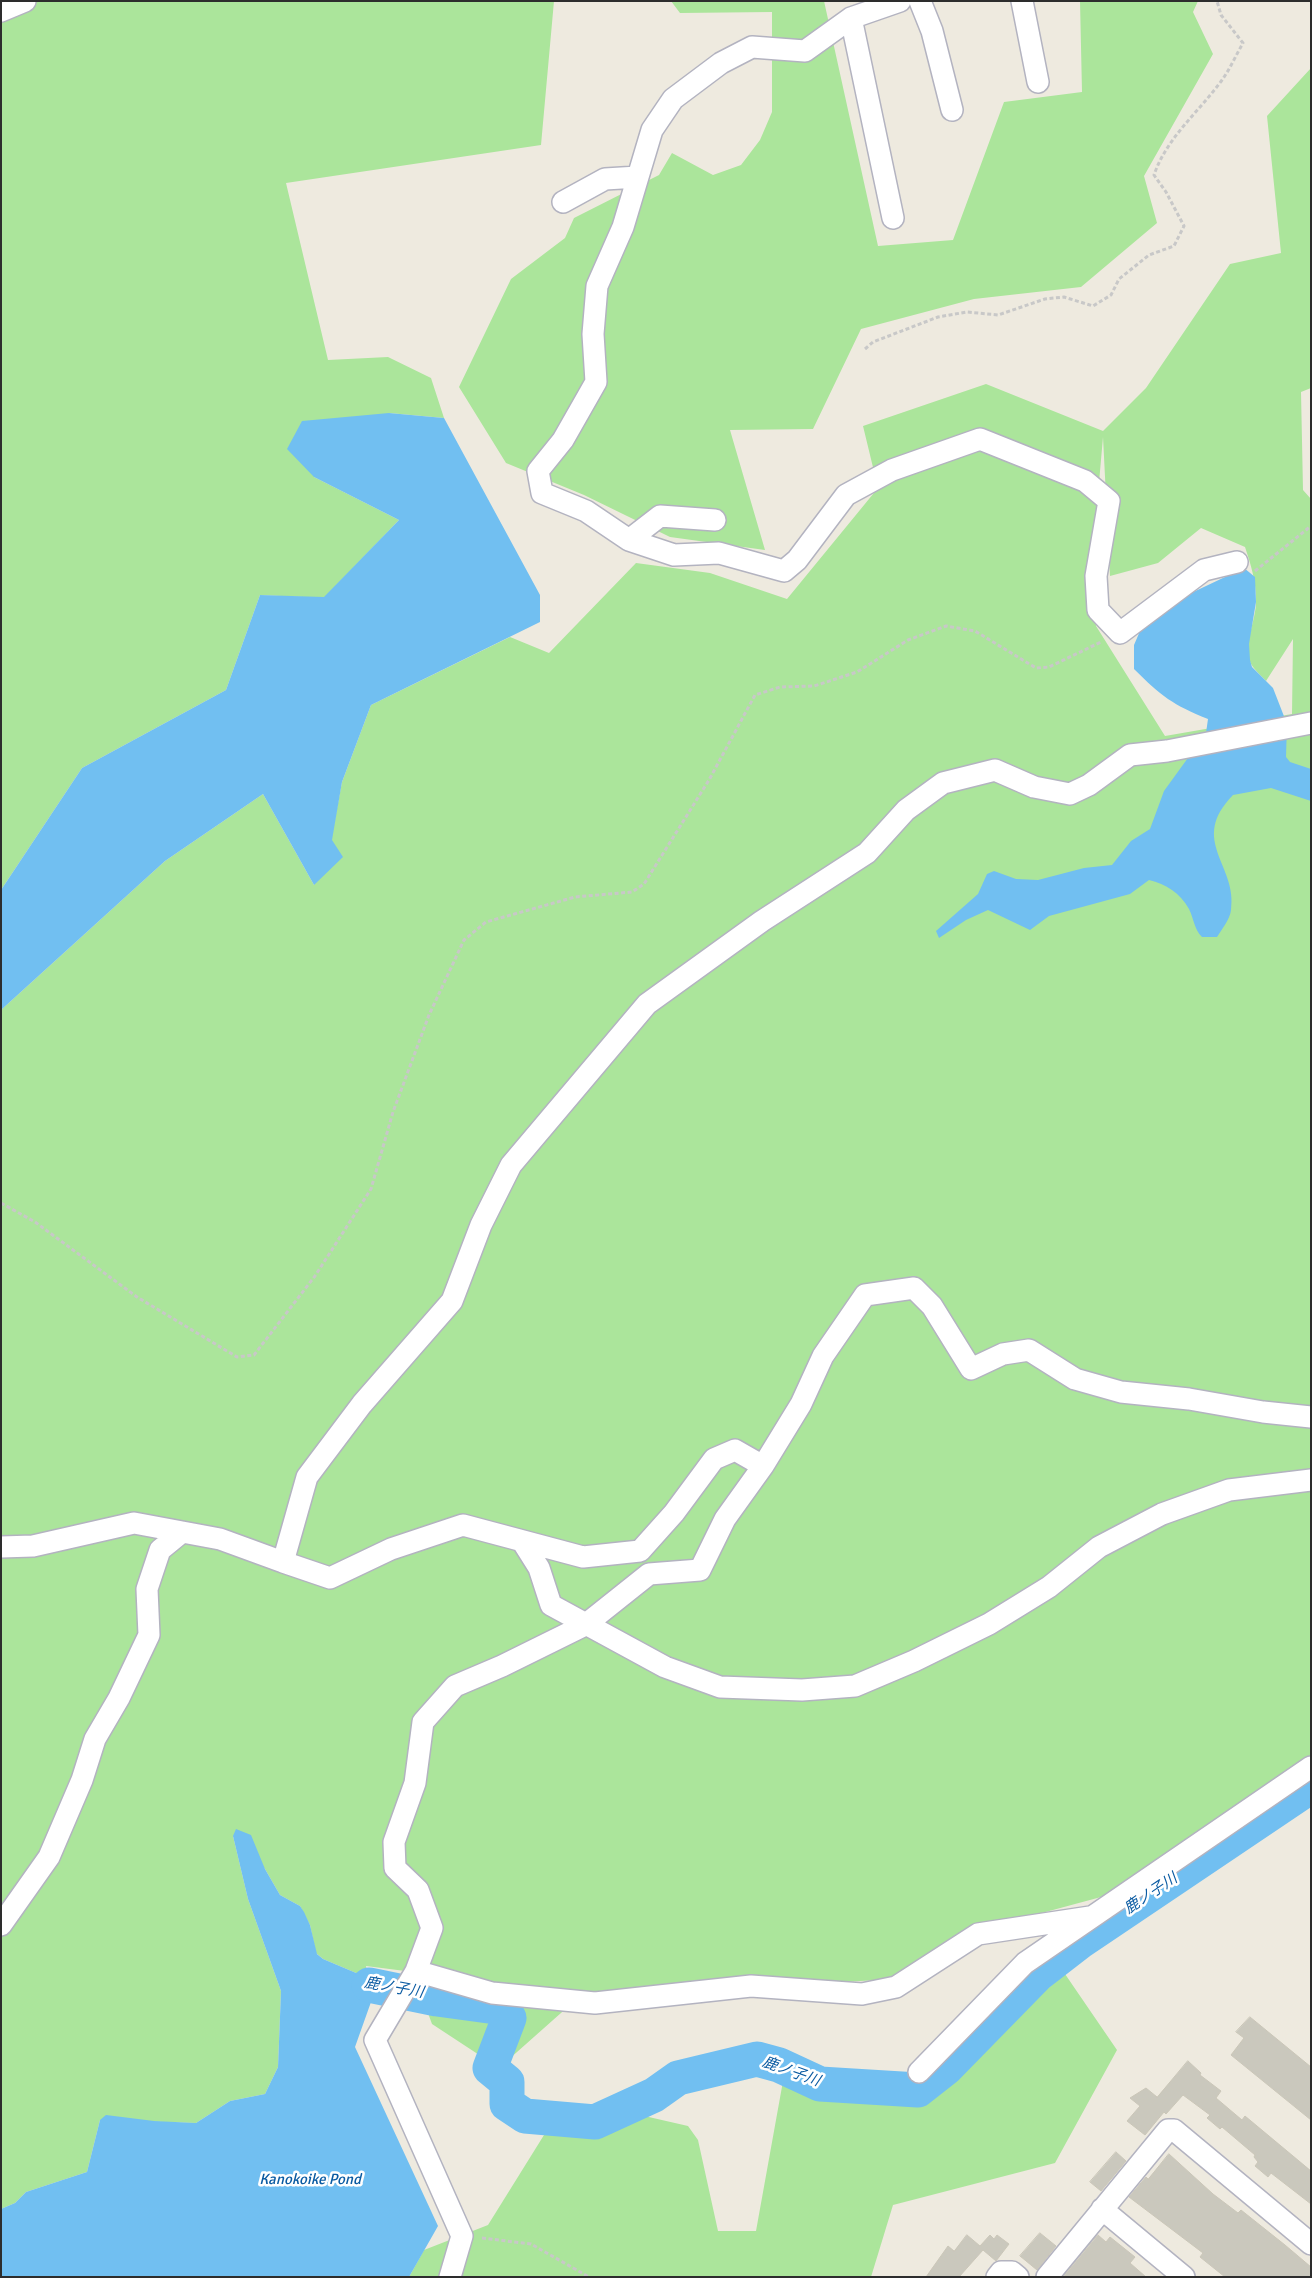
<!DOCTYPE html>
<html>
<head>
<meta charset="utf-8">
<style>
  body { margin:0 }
  #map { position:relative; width:1312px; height:2278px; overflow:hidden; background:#eeeadf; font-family:Signika,sans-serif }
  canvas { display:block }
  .frame { position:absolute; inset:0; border:2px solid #2d2d2d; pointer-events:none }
</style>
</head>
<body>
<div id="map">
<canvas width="1312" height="2278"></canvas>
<div class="frame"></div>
</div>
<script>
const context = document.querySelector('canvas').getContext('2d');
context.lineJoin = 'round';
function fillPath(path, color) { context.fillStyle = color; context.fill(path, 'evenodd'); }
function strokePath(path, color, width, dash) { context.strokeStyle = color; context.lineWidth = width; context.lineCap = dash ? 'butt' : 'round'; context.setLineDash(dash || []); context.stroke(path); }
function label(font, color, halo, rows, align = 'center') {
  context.font = font + ' Signika,"Noto Sans JP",sans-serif'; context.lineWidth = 5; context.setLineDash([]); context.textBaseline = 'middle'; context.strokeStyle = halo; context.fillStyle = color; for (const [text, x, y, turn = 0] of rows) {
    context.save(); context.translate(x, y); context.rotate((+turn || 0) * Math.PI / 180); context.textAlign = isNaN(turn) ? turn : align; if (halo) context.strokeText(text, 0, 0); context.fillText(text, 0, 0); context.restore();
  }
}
const green = new Path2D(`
  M 1,1 L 554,1 L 541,145 L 286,183 L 328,360 L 388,357 L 431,378 L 444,418 L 389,413 L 314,477 L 399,520 L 324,598 L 260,595 L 226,690 L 82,768 L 1,890 Z
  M 671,1 L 824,1 L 878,246 L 953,240 L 1004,102 L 1082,92 L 1080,1 L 1198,1 L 1193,12 L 1213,54 L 1144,176 L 1157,223 L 1081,287 L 974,299 L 861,329 L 813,429 L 730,430 L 765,550 L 670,537 L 584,495 L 506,463 L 459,387 L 511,279 L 565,238 L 574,218 L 659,175 L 672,153 L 713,175 L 741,165 L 760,140 L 772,112 L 772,12 L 680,13 Z
  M 1311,68 L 1311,388 L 1301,392 L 1303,490 L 1311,499 L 1311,1758 L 1101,1897 L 964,1934 L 896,1979 L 579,1997 L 499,2068 L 432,2024 L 413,1972 L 366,1966 L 368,1978 L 323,1959 L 316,1953 L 310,1925 L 300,1906 L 280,1895 L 265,1869 L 233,1836 L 248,1899 L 281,1991 L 278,2067 L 265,2094 L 230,2101 L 196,2123 L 100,2120 L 87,2172 L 26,2192 L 15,2203 L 1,2209 L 1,1010 L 165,861 L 263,794 L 314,885 L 331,840 L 342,782 L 371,705 L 510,637 L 549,653 L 636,563 L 710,573 L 787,599 L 878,488 L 863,426 L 986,384 L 1103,431 L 1146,388 L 1230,264 L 1281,253 L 1267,116 ZM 1103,437 L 1110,576 L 1158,563 L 1201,528 L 1245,547 C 1251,565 1256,581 1256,600 C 1257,620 1240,649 1253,667 C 1257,672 1262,677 1266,681 L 1293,639 L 1292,714 L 1165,736 L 1096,626 L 1091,574 Z
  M 1065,1974 L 1117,2050 L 1055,2163 L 893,2205 L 871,2277 L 409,2277 L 424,2250 L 488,2225 L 549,2127 L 640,2115 L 688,2126 L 698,2140 L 718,2231 L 756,2231 L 785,2070 L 932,2085 Z`);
const water = new Path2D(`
  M 389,413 L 444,418 L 540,595 L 540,622 L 371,705 L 342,782 L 332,840 L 343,857 L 314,885 L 263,794 L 165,861 L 1,1010 L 1,890 L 82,768 L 226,690 L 260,595 L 324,597 L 399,520 L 314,477 L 287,449 L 302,421 Z
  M 1244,568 L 1255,577 L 1256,602 L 1249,644 L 1250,660 L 1252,667 L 1273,688 L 1287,724 L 1286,757 L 1290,762 L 1311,769 L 1311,801 L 1271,788 L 1233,795 C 1188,841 1238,865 1231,910 C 1230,919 1222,929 1217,937 L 1202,937 C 1194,929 1194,919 1189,909 C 1180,893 1166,884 1149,880 L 1130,894 L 1049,916 L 1030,930 L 988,910 L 966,920 L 939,938 L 936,931 L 978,894 L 987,874 L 994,871 L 1016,879 L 1038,880 L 1084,868 L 1112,865 L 1131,841 L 1150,829 L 1164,791 L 1206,733 L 1208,719 C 1173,705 1161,696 1134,669 L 1134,645 L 1140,631 L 1187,595 Z
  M 236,1829 L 251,1835 L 265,1869 L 280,1895 L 300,1906 L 304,1912 L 310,1925 L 317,1954 L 323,1959 L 368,1978 L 375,1980 L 382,1975 L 415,1988 L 415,2005 L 371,2002 L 355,2047 L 438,2226 L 409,2277 L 1,2277 L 1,2209 L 15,2203 L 26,2192 L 87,2172 L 100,2120 L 106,2115 L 154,2121 L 196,2123 L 230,2101 L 265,2094 L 278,2067 L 281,1991 L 248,1899 L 233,1836 Z`);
const river = new Path2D(`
  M 369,1985 L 437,1999 L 503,2008 L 509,2018 L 490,2068 L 507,2082 L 507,2104 L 525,2116 L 595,2122 L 654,2095 L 678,2078 L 757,2059 L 779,2065 L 820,2084 L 918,2090 L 946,2068 L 1037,1975 L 1081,1941 L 1311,1786`);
const building = new Path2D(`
  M 1250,2017 L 1311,2067 L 1311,2120 L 1231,2055 L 1244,2038 L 1236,2032 Z
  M 1188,2061 L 1201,2073 L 1200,2075 L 1221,2091 L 1216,2098 L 1242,2120 L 1245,2116 L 1311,2171 L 1311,2204 L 1271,2173 L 1268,2177 L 1255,2166 L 1258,2162 L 1254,2157 L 1255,2155 L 1222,2127 L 1220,2129 L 1207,2118 L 1210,2115 L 1183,2095 L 1166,2114 L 1164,2112 L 1145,2135 L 1127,2121 L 1140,2106 L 1130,2098 L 1146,2088 L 1157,2097 Z
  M 1116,2152 L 1126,2161 L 1101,2191 L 1090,2182 Z
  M 1169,2154 L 1213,2194 L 1238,2213 L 1241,2210 L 1285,2245 L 1311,2267 L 1311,2277 L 1225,2277 L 1200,2257 L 1203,2253 L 1129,2197 L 1146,2177 L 1148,2179 Z
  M 1040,2233 L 1056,2246 L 1037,2270 L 1020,2256 Z
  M 967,2235 L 980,2246 L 990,2235 L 994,2239 L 997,2235 L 1009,2244 L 996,2261 L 983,2250 L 959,2277 L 926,2277 L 948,2246 L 954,2251 Z
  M 1098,2235 L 1106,2242 L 1110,2237 L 1135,2257 L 1130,2263 L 1146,2277 L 1063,2277 Z`);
const path = new Path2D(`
  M 865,349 L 873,342 L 938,317 L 967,312 L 998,315 L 1045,299 L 1064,297 L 1093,306 L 1111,295 L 1119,279 L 1149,255 L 1174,246 L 1184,226 L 1166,192 L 1154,175 C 1167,137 1199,112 1222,80 C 1230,69 1236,55 1243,43 L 1221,15 L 1217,1
  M 1255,571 L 1311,526
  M 1,1203 L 35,1222 L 137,1297 L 237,1357 L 254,1355 L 315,1276 L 371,1189 L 393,1112 L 429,1015 L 464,940 L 486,922 L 575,897 L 632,892 L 644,884 L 709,780 L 755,695 L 780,687 L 814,686 L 857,672 L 908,640 L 946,626 L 975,631 L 1036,668 L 1049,667 L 1101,642
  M 482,2238 L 531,2244 L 589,2277`);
const minor = new Path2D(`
  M 900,1 L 851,18 L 805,51 L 752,47 L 721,63 L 673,99 L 652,130 L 623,227 L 597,286 L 593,334 L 596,382 L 563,440 L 538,471 L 542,493 L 586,511 L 629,540 L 674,555 L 719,553 L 784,571 L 797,560 L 846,495 L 892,470 L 980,439 L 1085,481 L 1109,501 L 1096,576 L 1098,610 L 1120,633 L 1204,570 L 1237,562
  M 920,1 L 932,31 L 952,110
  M 1022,1 L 1038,82
  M 1,11 L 25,1
  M 851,18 L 893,218
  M 563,202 L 605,179 L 638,177
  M 629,540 L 660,516 L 715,520
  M 522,1541 L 539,1568 L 551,1605 L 665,1667 L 720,1687 L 802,1690 L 855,1686 L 914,1661 L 989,1624 L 1049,1587 L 1099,1547 L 1162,1514 L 1229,1490 L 1311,1480
  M 1,1547 L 33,1546 L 134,1523 L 220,1539 L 283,1562 L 307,1477 L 362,1404 L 452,1301 L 481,1225 L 511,1165 L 647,1004 L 762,921 L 867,853 L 906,810 L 943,783 L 995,770 L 1034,787 L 1070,794 L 1089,785 L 1130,755 L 1167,751 L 1311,723
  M 283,1562 L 330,1578 L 391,1549 L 463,1525 L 583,1557 L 640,1551 L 674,1513 L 714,1459 L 735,1450 L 763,1466 L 801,1404 L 823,1356 L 865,1295 L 914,1288 L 932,1306 L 971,1369 L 1003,1354 L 1029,1350 L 1075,1379 L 1121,1392 L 1189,1399 L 1263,1412 L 1311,1417
  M 1,1925 L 49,1857 L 82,1780 L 95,1739 L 119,1698 L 149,1635 L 147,1589 L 160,1550 L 182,1532
  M 416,1971 L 432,1928 L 418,1890 L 395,1868 L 394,1842 L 415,1783 L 423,1722 L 455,1686 L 502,1666 L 585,1625 L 649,1574 L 700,1570 L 725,1519 L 763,1466
  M 919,2072 L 1025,1963 L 1311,1767
  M 1102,2209 L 1184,2277
  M 450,2277 L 462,2236 L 375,2040 L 416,1971 L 492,1993 L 595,2003 L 751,1986 L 862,1994 L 896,1987 L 978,1934 L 1090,1917
  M 997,2277 L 1001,2272 L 1012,2272 L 1018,2277
  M 1047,2277 L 1168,2130 L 1174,2130 L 1311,2244`);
const waterNames = [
  ["鹿ノ子川",1151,1894,-34],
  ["鹿ノ子川",394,1988,10],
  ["鹿ノ子川",791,2072,20],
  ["Kanokoike Pond",310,2180]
];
fillPath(green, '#abe59b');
fillPath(water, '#71bff1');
strokePath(river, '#71bff1', 35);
fillPath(building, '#cac8bd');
strokePath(building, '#cac6b8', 1);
strokePath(minor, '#b3b3c0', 24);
strokePath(path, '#c8c8c8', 3, [4, 2.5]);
strokePath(minor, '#fff', 21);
label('italic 15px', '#0b5ba2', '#fff', waterNames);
</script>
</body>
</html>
